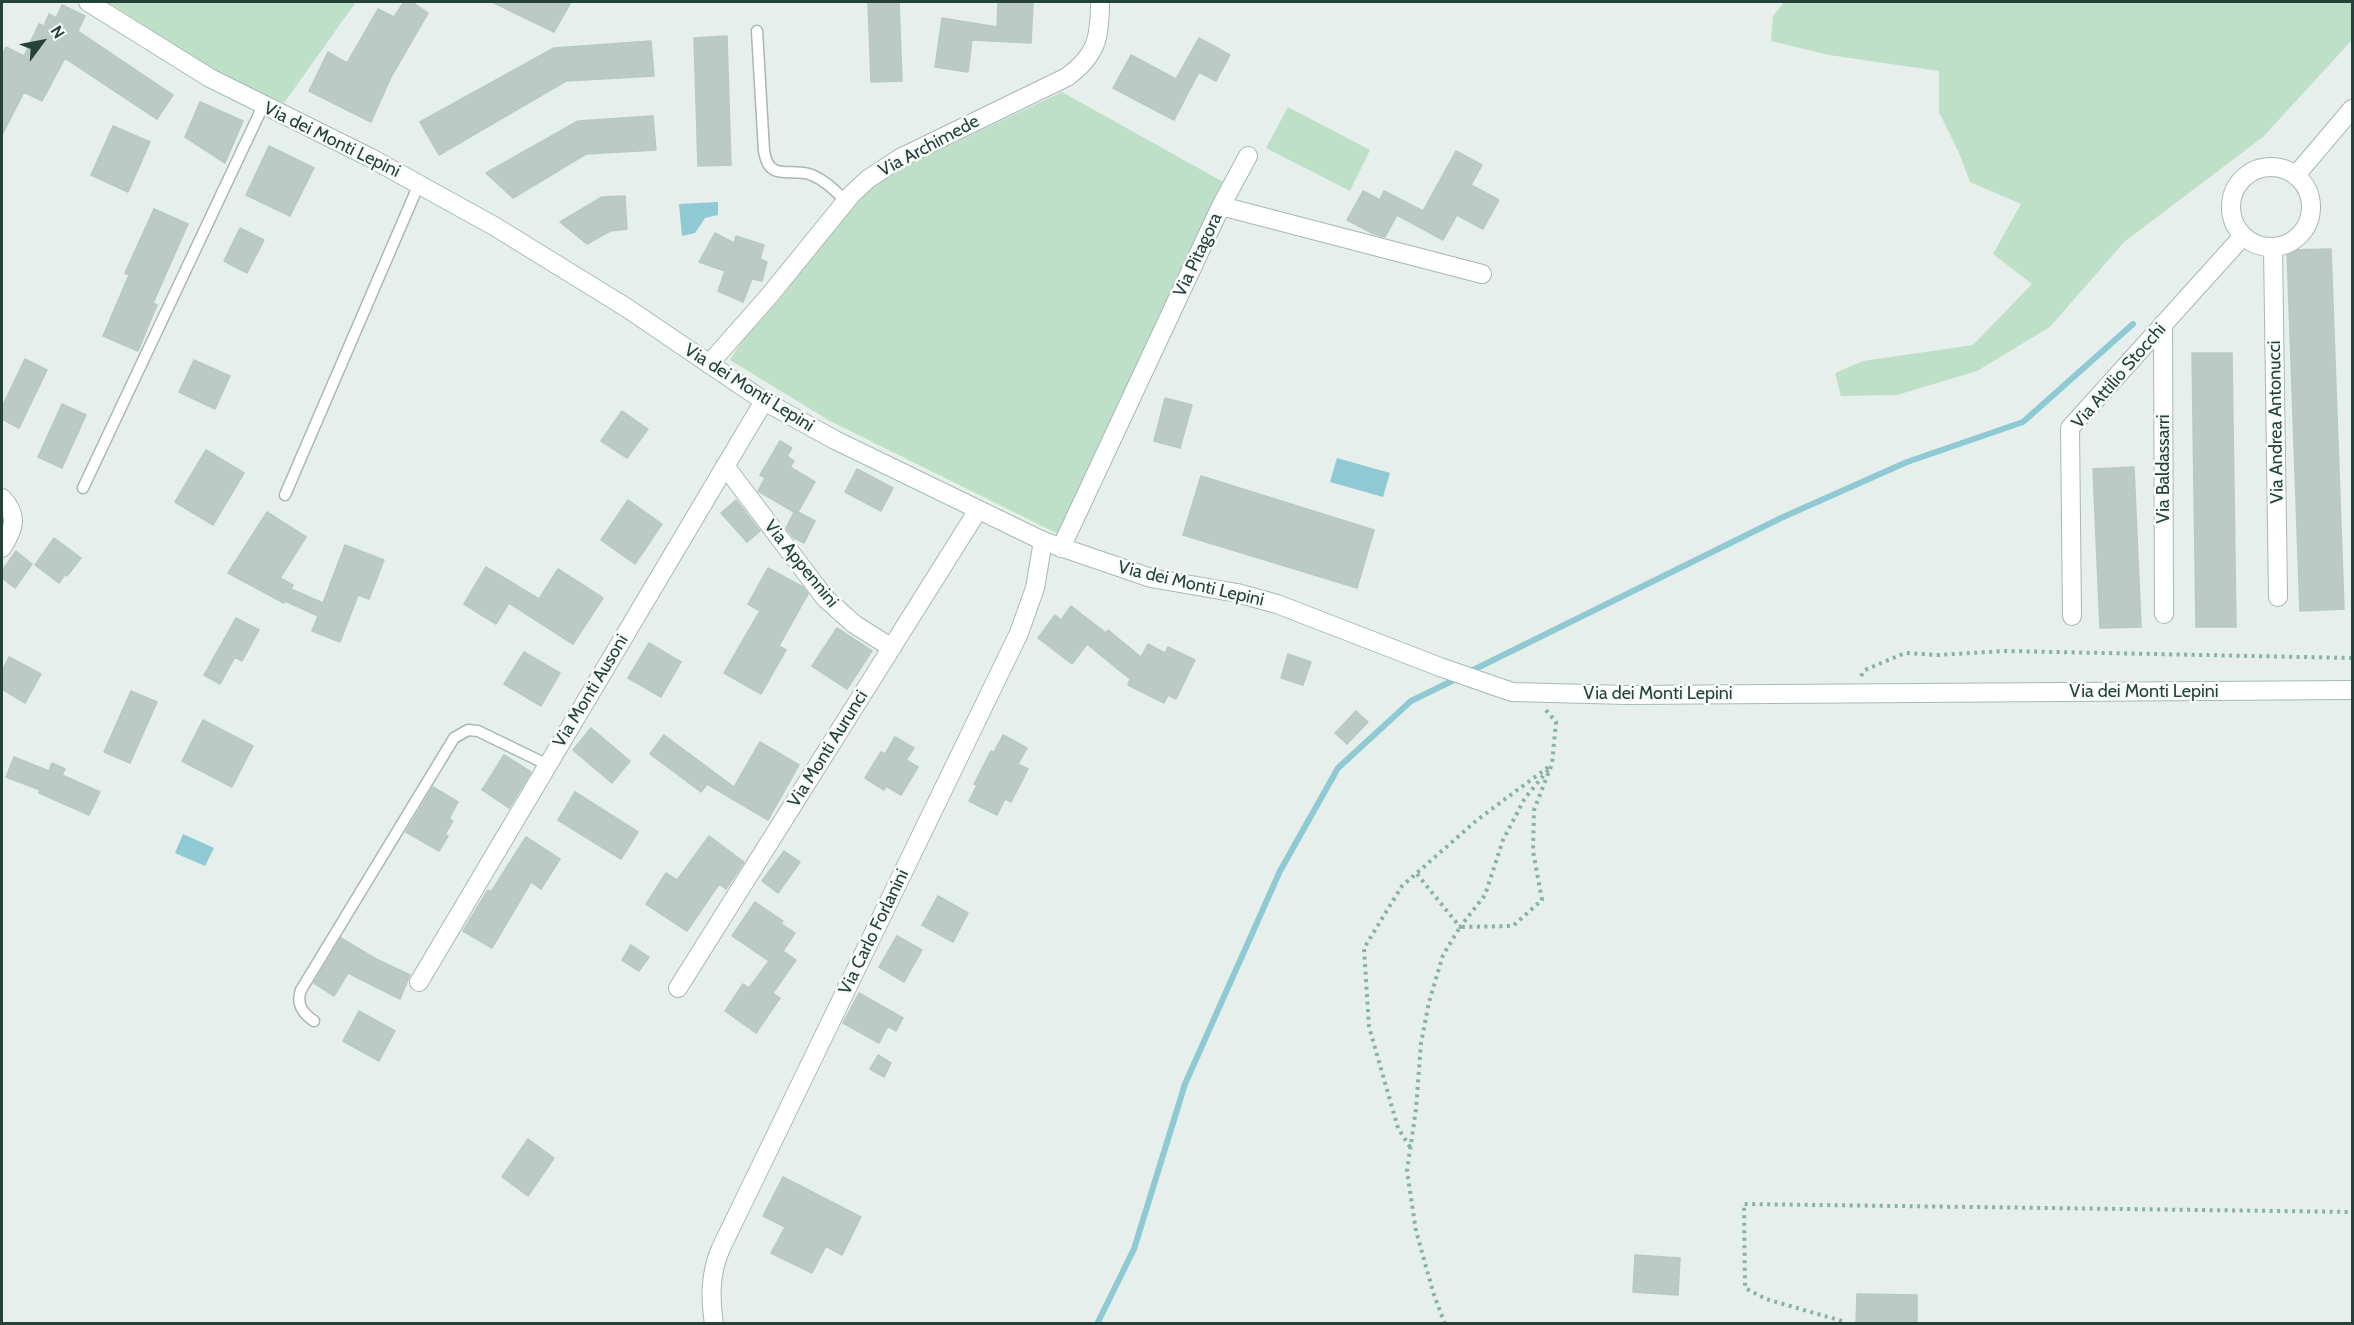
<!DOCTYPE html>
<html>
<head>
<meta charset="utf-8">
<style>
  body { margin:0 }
  #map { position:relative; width:2354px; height:1325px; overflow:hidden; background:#e6efeb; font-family:Cabin,sans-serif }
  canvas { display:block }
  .frame { position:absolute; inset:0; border:3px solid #24423a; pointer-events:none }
  .north { position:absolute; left:12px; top:12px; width:60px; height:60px; -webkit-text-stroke:4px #f7fbf9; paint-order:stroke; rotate:58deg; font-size:16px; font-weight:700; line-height:24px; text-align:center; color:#24423a }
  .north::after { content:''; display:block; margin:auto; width:21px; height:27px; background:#24423a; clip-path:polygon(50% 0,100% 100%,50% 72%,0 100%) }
</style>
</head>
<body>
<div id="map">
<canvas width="2354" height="1325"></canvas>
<div class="frame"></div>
<div class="north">N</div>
</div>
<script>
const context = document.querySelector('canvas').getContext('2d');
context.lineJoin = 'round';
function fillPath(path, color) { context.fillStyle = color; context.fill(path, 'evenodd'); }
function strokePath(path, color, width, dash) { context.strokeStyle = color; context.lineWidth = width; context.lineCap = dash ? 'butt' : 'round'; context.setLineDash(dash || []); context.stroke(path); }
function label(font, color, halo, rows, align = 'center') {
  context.font = font + ' Cabin,sans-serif'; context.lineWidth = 5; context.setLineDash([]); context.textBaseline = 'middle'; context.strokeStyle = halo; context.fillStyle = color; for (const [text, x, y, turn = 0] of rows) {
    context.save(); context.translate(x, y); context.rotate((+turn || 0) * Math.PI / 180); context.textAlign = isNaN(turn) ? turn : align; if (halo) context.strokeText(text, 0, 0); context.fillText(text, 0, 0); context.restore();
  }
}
const green = new Path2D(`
  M 108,2 L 356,2 L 284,103 L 230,80 Z
  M 1784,2 L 2352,2 L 2352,40 L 2263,137 L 2124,242 L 2050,327 L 1977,371 L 1897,395 L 1841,396 L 1835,373 L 1863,361 L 1973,345 L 2032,284 L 1993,254 L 2021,204 L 1970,182 L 1959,153 L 1939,112 L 1939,71 L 1829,55 L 1771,41 L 1773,16 Z
  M 1062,92 L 1225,183 L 1058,534 L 830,421 L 730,360 L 743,339 L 778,301 L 864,193 L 884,178 L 918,160 Z
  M 1288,107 L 1370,150 L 1350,191 L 1266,148 Z`);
const water = new Path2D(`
  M 718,202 L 718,215 L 705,218 L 695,233 L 682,236 L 679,204 Z
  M 1337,458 L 1390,473 L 1383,497 L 1330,482 Z
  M 183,834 L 214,848 L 205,866 L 175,853 Z`);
const stream = new Path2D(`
  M 1467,673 L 1781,518 L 1907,462 L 2023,422 L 2133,324
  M 1097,1324 L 1134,1249 L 1185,1084 L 1280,871 L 1338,768 L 1411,701 L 1458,678`);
const building = new Path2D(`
  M 404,2 L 412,2 L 428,13 L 391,77 L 371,122 L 309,91 L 328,52 L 347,63 L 378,9 L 394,17 Z
  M 492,2 L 571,2 L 554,32 Z
  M 868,2 L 899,2 L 902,81 L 871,82 Z
  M 998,2 L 1033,2 L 1031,43 L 972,40 L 968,72 L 935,67 L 942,18 L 997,27 Z
  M 62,5 L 85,16 L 78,31 L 173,95 L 157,119 L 65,58 L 42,101 L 24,92 L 2,135 L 2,55 L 6,47 L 24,56 L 39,24 L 44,26 L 49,14 L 56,18 Z
  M 727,36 L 731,165 L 698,166 L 694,38 Z
  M 1199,38 L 1230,55 L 1216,81 L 1199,72 L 1174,120 L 1113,88 L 1131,55 L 1176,79 Z
  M 651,41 L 654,76 L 566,81 L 439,155 L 420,122 L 554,48 Z
  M 200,102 L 243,121 L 225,163 L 185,137 Z
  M 653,116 L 656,150 L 586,154 L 513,198 L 486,173 L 578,121 Z
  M 113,126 L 150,142 L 128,192 L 91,175 Z
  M 269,146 L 314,168 L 290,216 L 246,195 Z
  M 1456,151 L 1482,165 L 1471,185 L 1499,200 L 1483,229 L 1457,215 L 1443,240 L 1397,215 L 1385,237 L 1374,234 L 1347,220 L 1363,191 L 1380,200 L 1384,191 L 1423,211 Z
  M 625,196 L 627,229 L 610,231 L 587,244 L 560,222 L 602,197 Z
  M 154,209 L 188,224 L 153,303 L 157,305 L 138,351 L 103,336 L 129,275 L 125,273 Z
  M 240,228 L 264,240 L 247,273 L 224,261 Z
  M 715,233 L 734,243 L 736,236 L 764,245 L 760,259 L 767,262 L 762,281 L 752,279 L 743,302 L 718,291 L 725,271 L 699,262 Z
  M 2331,249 L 2344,609 L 2300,611 L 2287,250 Z
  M 2192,353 L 2232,353 L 2236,627 L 2196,627 Z
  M 25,359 L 47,370 L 19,428 L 2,419 L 2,407 Z
  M 194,360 L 230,376 L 215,409 L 179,392 Z
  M 1165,398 L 1192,405 L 1180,448 L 1154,441 Z
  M 62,404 L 86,415 L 62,468 L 38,457 Z
  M 622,411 L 648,429 L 627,458 L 601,441 Z
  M 780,441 L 792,448 L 787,456 L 794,461 L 790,467 L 815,482 L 798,512 L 815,521 L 804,543 L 794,538 L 786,528 L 794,512 L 758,491 L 765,478 L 760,475 Z
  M 206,450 L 244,473 L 213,525 L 175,502 Z
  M 2134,467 L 2141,627 L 2100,628 L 2093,469 Z
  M 857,469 L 893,488 L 881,511 L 845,492 Z
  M 1201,476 L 1374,530 L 1357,588 L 1183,535 Z
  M 628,500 L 662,524 L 635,564 L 601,540 Z
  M 736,500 L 760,531 L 747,542 L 721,513 Z
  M 267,512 L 306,537 L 280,578 L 293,585 L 291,589 L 323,603 L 345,545 L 384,560 L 369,599 L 358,595 L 340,642 L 312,631 L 318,616 L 285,601 L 284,603 L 228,573 Z
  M 54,538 L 81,558 L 67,576 L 65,574 L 59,583 L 35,565 Z
  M 16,551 L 32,564 L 15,588 L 2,578 L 2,571 Z
  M 486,567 L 539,599 L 558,569 L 603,598 L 573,644 L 509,603 L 496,624 L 464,604 Z
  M 768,568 L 803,587 L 808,594 L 779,646 L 786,650 L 761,694 L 724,673 L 760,611 L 748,604 Z
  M 1071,606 L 1106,633 L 1108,630 L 1141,657 L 1148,644 L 1165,653 L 1168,647 L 1195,660 L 1176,699 L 1168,695 L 1164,703 L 1128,685 L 1130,679 L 1087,644 L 1072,664 L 1038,638 L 1055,615 L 1061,620 Z
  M 236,618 L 259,630 L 242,661 L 235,657 L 220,684 L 204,675 Z
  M 837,628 L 872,651 L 847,689 L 812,666 Z
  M 649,643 L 681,662 L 661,697 L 628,678 Z
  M 524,652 L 560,673 L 541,706 L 504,684 Z
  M 1288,654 L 1311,662 L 1303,685 L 1281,678 Z
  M 9,657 L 41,674 L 25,703 L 2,689 L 2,671 Z
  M 131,691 L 157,702 L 130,763 L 104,752 Z
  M 1356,711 L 1368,722 L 1347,744 L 1335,733 Z
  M 203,720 L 253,746 L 232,787 L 182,761 Z
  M 591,728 L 630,761 L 612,783 L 573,750 Z
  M 664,735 L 734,787 L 760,742 L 799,765 L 768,820 L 707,784 L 701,792 L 650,754 Z
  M 1003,735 L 1027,748 L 1018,764 L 1028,769 L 1011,802 L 1005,799 L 997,815 L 969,801 L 977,785 L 974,784 L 991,751 L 994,752 Z
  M 895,737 L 914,748 L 906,760 L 918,767 L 901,795 L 886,786 L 884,790 L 865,778 L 881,752 L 885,754 Z
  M 504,755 L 531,772 L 509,808 L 482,790 Z
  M 14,757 L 49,771 L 52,763 L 65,769 L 62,775 L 100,792 L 89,815 L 39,793 L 40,790 L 6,777 Z
  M 433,787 L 458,802 L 449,819 L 453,821 L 445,834 L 448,836 L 439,851 L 406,832 Z
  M 575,792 L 638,832 L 621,859 L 558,820 Z
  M 709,836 L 744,862 L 726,889 L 719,884 L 687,931 L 646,904 L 666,873 L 677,880 Z
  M 526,837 L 560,859 L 541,889 L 531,882 L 492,948 L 463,931 L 488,890 L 491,892 Z
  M 784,851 L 800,862 L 778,893 L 762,881 Z
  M 938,896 L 968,913 L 953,942 L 922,925 Z
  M 755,902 L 783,921 L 781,924 L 795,933 L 783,951 L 796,960 L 773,993 L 780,998 L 756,1033 L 725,1011 L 743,984 L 749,988 L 769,961 L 732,936 Z
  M 897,936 L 922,950 L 904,982 L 879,967 Z
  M 341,938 L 376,959 L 410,975 L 400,999 L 348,973 L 334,996 L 314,983 Z
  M 631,945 L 649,957 L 639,971 L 622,960 Z
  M 859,993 L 903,1018 L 896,1031 L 888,1026 L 879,1043 L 843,1023 Z
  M 359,1011 L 395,1031 L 379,1061 L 343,1041 Z
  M 878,1055 L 891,1063 L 884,1077 L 870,1069 Z
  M 528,1139 L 554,1158 L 528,1196 L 502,1177 Z
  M 783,1177 L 861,1217 L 842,1255 L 826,1246 L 812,1273 L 771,1253 L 785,1227 L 763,1216 Z
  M 1635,1255 L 1680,1258 L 1678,1295 L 1633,1292 Z
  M 1857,1294 L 1917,1295 L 1917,1323 L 1856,1323 Z`);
const path = new Path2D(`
  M 1861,676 L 1865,670 L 1905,653 L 1938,655 L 2004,651 L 2352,658
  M 1417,874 L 1460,927 L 1485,895 L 1503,840 L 1525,798 L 1548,770
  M 1410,1147 L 1398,1128 L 1369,1027 L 1364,948 L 1402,886 L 1477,820 L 1551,765
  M 1842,1321 L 1766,1299 L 1745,1288 L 1744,1204 L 2352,1212
  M 1445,1324 L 1434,1295 L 1416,1231 L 1407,1171 L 1416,1109 L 1421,1043 L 1429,1002 L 1443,955 L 1460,927 L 1513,926 L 1542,900 L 1533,851 L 1534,810 L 1552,764 L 1556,722 L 1545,709`);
const lane = new Path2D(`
  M 757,31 L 764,151 C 769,183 790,167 812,175 C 826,181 835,191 846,201
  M 83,488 L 263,106
  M 285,495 L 419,184
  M 314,1021 C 302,1013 296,1004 301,990 L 454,738 L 468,730 L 478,731 L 548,765`);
const street = new Path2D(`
  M2231 207a40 40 0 1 1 80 0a40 40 0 1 1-80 0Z
  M 2296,175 L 2352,109
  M 1221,206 L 1248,156
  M 2273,247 L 2278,597
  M 2163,324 L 2164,614
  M 709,364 L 769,296 L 851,195 L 868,179 L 900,158 L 1067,77 C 1097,55 1100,37 1100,2
  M 725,466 L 825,598 L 854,624 L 892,648
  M 2,498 C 19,516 14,529 2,548
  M 1061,548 L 1221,206 L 1482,274
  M 2072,616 L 2070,428 L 2243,236
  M 419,982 L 764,401
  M 678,988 L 978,510
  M 714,1324 C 710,1297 710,1273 721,1248 L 1019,633 L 1035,588 L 1043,541`);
const secondary = new Path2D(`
  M 88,2 L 210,78 L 371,158 L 494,226 L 627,308 L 764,401 L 835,440 L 1043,541 L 1151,578 L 1237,593 L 1277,604 L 1440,667 L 1512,692 L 1628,695 L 2352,690`);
const streetNames = [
  ["Via dei Monti Lepini",332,140,26],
  ["Via Archimede",929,146,-28],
  ["Via Pitagora",1198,255,-65],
  ["Via Attilio Stocchi",2119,376,-49],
  ["Via dei Monti Lepini",749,388,32],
  ["Via Andrea Antonucci",2276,422,-91],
  ["Via Baldassarri",2164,469,-90],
  ["Via Appennini",801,564,51],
  ["Via dei Monti Lepini",1191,584,13],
  ["Via Monti Ausoni",591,691,-59],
  ["Via dei Monti Lepini",2144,692],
  ["Via dei Monti Lepini",1658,694],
  ["Via Monti Aurunci",828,749,-58],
  ["Via Carlo Forlanini",874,932,-64]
];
fillPath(green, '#bfe0c8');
fillPath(water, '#8ec9d4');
strokePath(stream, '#8ec9d4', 6);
fillPath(building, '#bbcac4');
strokePath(building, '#b8c9c2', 1.5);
strokePath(lane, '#a8b8b2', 13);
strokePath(street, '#a8b8b2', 20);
strokePath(secondary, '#a4bbb3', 20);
strokePath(path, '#86b3a5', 4, [3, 4.5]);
strokePath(lane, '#fff', 10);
strokePath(street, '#fff', 18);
strokePath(secondary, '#fff', 18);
label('18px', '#24423a', '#f7fbf9', streetNames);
</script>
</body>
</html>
